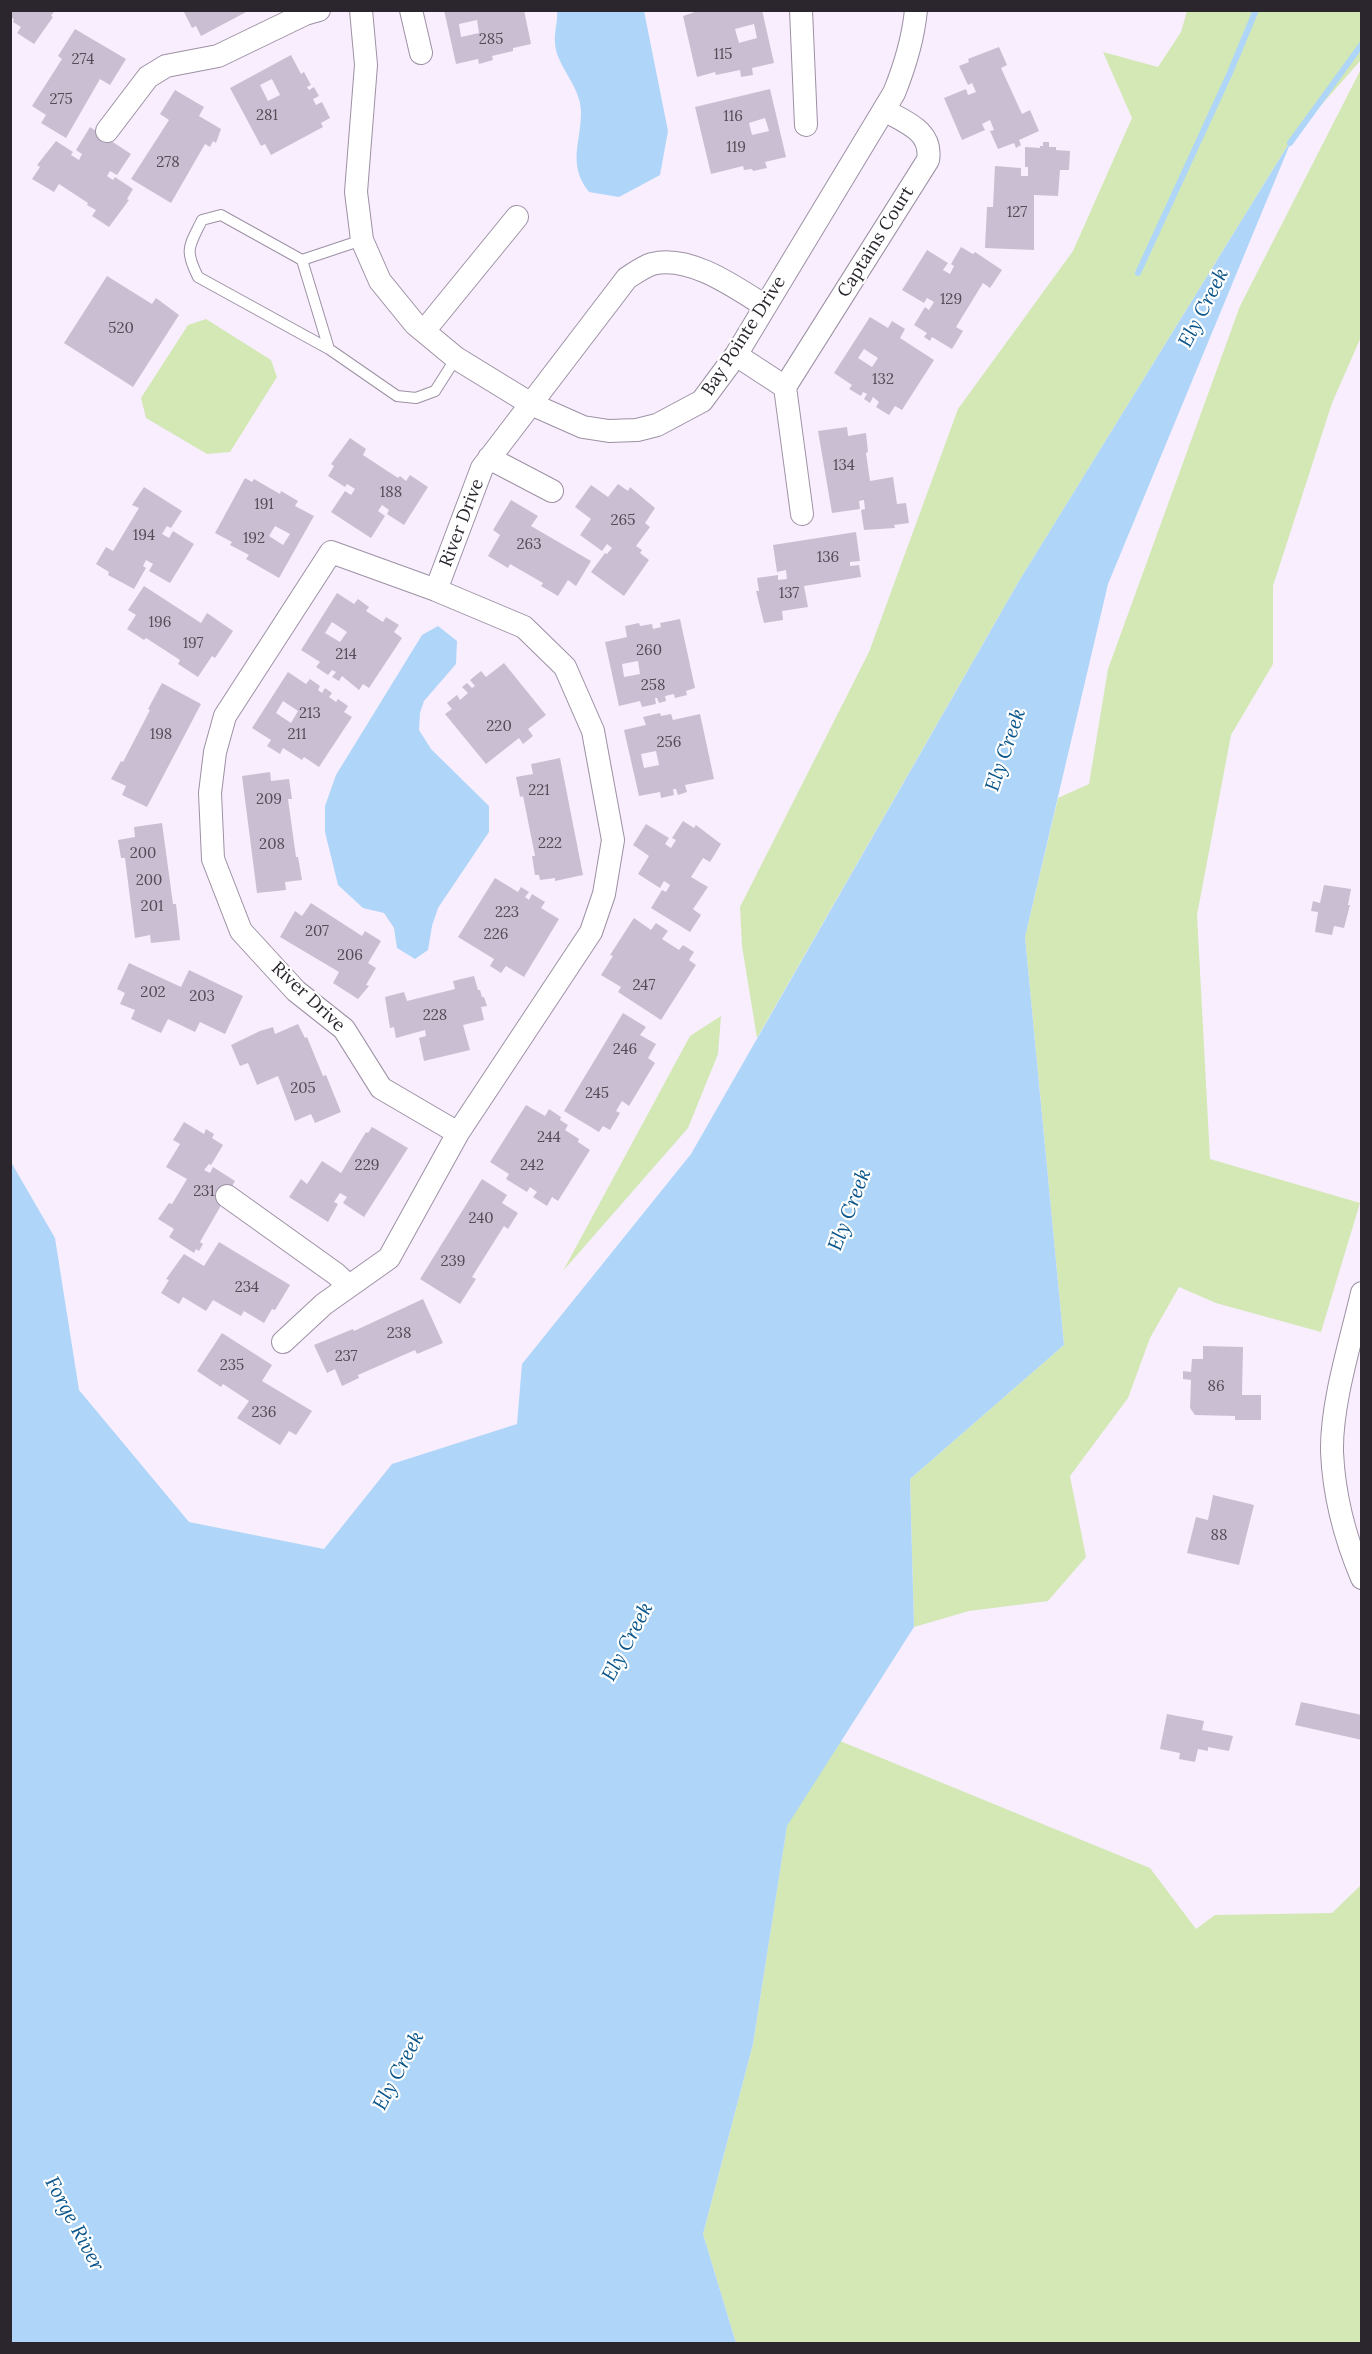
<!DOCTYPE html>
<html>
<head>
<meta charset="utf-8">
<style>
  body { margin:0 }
  #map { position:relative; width:1372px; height:2354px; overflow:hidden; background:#f8eefe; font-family:Lora,serif }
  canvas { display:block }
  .frame { position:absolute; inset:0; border:12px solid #2b262e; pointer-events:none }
</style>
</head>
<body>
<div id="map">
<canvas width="1372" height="2354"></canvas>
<div class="frame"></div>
</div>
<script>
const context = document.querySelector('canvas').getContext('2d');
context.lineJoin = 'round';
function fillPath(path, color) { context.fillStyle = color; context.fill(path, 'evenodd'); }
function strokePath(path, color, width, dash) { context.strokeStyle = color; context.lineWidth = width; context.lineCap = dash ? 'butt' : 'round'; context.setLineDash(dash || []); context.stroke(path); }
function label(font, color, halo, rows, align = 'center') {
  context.font = font + ' Lora,serif'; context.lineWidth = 4.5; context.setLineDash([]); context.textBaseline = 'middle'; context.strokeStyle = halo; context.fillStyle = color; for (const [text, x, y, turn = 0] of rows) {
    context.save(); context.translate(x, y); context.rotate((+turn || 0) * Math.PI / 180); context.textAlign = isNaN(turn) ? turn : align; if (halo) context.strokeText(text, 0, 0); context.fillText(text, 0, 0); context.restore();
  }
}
const green = new Path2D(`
  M 1187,11 L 1361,11 L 1361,60 L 1293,137 L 1019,581 L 757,1038 L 742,946 L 740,907 L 869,652 L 958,409 L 1073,251 L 1132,118 L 1103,52 L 1158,67 L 1181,32 Z
  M 1361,69 L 1361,337 L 1332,403 L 1273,586 L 1273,664 L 1231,735 L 1197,915 L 1210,1159 L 1360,1203 L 1321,1332 L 1216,1303 L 1179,1287 L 1150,1338 L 1128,1398 L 1070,1476 L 1086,1557 L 1048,1601 L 969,1611 L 914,1627 L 910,1479 L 1064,1345 L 1025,937 L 1058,798 L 1089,784 L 1108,669 L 1240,306 Z
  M 206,319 L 271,360 L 277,377 L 230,452 L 207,454 L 146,418 L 141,398 L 188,325 Z
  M 721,1016 L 718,1054 L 688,1128 L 563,1271 L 690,1036 Z
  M 840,1741 L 1150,1868 L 1196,1929 L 1215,1915 L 1332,1913 L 1361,1885 L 1361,2343 L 736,2343 L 703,2234 L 753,2044 L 787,1825 Z`);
const water = new Path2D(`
  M 557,11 L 644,11 L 668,131 L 660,175 L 619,197 L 589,192 C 567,164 581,143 581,112 C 581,86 556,66 555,43 C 554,32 558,22 557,11 Z
  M 1293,137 L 1108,584 L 1025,937 L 1064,1345 L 910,1479 L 914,1627 L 787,1826 L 753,2044 L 703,2234 L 736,2343 L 11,2343 L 11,1162 L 55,1238 L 79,1390 L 189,1522 L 324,1549 L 392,1464 L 517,1424 L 522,1364 L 691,1154 L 1019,581 Z
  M 438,626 L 457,641 L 456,664 L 424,701 L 420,713 L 419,730 L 431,749 L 489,806 L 489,832 L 438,908 L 432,926 L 428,950 L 415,959 L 397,948 L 394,928 L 384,913 L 363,908 L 338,885 L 325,832 L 325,806 L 336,775 L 422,635 Z`);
const stream = new Path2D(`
  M 1290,143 L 1362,44
  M 1138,273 L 1229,75 L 1256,10`);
const building = new Path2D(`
  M 10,10 L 55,10 L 51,16 L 53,17 L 34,44 L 17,33 L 21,27 L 13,22 L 14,19 L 10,17 Z
  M 183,10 L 250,10 L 201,36 L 196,26 L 192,28 Z
  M 444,10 L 524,10 L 531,44 L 513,48 L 513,51 L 492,56 L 493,60 L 479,64 L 478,59 L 456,64 ZM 477,20 L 479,33 L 461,37 L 459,24 Z
  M 701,10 L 762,10 L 774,63 L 752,68 L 753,75 L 741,77 L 740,70 L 716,75 L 715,72 L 697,77 L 683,16 ZM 754,24 L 757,38 L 739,43 L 735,29 Z
  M 75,29 L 126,59 L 110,85 L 100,79 L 66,138 L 41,123 L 46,115 L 32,106 L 62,59 L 58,56 Z
  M 999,47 L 1007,65 L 1001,68 L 1022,114 L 1030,110 L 1039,131 L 1019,140 L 1021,145 L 1016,148 L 1014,143 L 998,149 L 990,131 L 994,130 L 990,120 L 982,124 L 985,130 L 962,140 L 944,98 L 966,89 L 968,95 L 976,92 L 972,83 L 968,85 L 959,66 L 969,62 L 968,59 Z
  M 291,55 L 301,74 L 304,72 L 311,85 L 307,87 L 309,90 L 314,87 L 319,96 L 313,99 L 316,105 L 322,102 L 330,118 L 321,123 L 323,127 L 271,155 L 265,144 L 261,146 L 230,88 ZM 272,79 L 280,95 L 268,101 L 260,85 Z
  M 770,89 L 786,157 L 765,162 L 767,168 L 753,171 L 752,169 L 744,170 L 743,166 L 711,174 L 695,107 ZM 765,118 L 769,131 L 752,135 L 749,123 Z
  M 175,90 L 204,107 L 199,116 L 221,129 L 216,143 L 213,141 L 210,147 L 205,144 L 171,203 L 131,179 L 169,120 L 160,114 Z
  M 90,127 L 131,154 L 117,175 L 110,171 L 107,176 L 113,180 L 115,177 L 133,189 L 127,199 L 129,200 L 109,227 L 92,216 L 96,210 L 87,205 L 88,203 L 59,184 L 54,192 L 32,179 L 40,167 L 37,165 L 56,141 L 73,152 L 71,155 L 79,160 L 82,154 L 76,150 Z
  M 1043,142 L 1049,142 L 1049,147 L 1056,147 L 1056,150 L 1070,151 L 1069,170 L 1060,170 L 1058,196 L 1034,195 L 1034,250 L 985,248 L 987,207 L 993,207 L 995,166 L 1021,168 L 1021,176 L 1028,176 L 1028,167 L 1025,167 L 1025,147 L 1040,148 L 1040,146 L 1043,146 Z
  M 961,247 L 973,254 L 975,252 L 1002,270 L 990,288 L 983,283 L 956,327 L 963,331 L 952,349 L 932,337 L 930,341 L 924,337 L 927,333 L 914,325 L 925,307 L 929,310 L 934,302 L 927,298 L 924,303 L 902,290 L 927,250 L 948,263 L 943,270 L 950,274 L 954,266 L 951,264 Z
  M 107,276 L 152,304 L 156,298 L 179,315 L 133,387 L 64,343 Z
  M 870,317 L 888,328 L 892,321 L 905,329 L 900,338 L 934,360 L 902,410 L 895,406 L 889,415 L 876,407 L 879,402 L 873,397 L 870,403 L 864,399 L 867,394 L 863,392 L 861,396 L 849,389 L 852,385 L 834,373 ZM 864,349 L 878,358 L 872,367 L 858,358 Z
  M 847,427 L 848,436 L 866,433 L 868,452 L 866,453 L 870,481 L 893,477 L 897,504 L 906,503 L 909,523 L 894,525 L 895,528 L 864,530 L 861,510 L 865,509 L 864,500 L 859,501 L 860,509 L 832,513 L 818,431 Z
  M 350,438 L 366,449 L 363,455 L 398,478 L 400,476 L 406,481 L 410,475 L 428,487 L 404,525 L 387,514 L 389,510 L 382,505 L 378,511 L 385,516 L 371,538 L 331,512 L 345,491 L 351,495 L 355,489 L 347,484 L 345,487 L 328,476 L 334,466 L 331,464 Z
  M 245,478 L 252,482 L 254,479 L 280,494 L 281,491 L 298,501 L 295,506 L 314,516 L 279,578 L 246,559 L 249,555 L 230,545 L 232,542 L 215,533 ZM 275,526 L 290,534 L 283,545 L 269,536 Z
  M 618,484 L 628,491 L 630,487 L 655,508 L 645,523 L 650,527 L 636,546 L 642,550 L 640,553 L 649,560 L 624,596 L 591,572 L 605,553 L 607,554 L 612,548 L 607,544 L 602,551 L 580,535 L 591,519 L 575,507 L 591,485 L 608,497 Z
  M 144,487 L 182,511 L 171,528 L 167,526 L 162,534 L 169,538 L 173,531 L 194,544 L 170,583 L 149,571 L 153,564 L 146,560 L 143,566 L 146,568 L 134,589 L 108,575 L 109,572 L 96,564 L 106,547 L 113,551 L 139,508 L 132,505 Z
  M 511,500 L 538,516 L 531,526 L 591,561 L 576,586 L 568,580 L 558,596 L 541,586 L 543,583 L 510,564 L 508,568 L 488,556 L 500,535 L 493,530 Z
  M 856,532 L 860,561 L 850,562 L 850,566 L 859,565 L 861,577 L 804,586 L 808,607 L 782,611 L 783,620 L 764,623 L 756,591 L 759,591 L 757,578 L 778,575 L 778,580 L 787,579 L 786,570 L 777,572 L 773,545 Z
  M 144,586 L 201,623 L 207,613 L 233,631 L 215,658 L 212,656 L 198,677 L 178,664 L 180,660 L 146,638 L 144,640 L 127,629 L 136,615 L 128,610 Z
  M 337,593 L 354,604 L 358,599 L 369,607 L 366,611 L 383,622 L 386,617 L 399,625 L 394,632 L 402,638 L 369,688 L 363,684 L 359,690 L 342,676 L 339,681 L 332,677 L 336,672 L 332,670 L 328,675 L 316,667 L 320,662 L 301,650 ZM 332,622 L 347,632 L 340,642 L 325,633 Z
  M 680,619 L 695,688 L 686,691 L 687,695 L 675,698 L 674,694 L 665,696 L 666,701 L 659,703 L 657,698 L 655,698 L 656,704 L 642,707 L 640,701 L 619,706 L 605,642 L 627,637 L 625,626 L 639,623 L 640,626 L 652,624 L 653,629 L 661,627 L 660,623 ZM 638,661 L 640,674 L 624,677 L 622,664 Z
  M 504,663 L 546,715 L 528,729 L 533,736 L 523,744 L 519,738 L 486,764 L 445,714 L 452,709 L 447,703 L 457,695 L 460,700 L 468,693 L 462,687 L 467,683 L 472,688 L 475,686 L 470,680 L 481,671 L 486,677 Z
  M 288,672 L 306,684 L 310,679 L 320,686 L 318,690 L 322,693 L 325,688 L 332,693 L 329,697 L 336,702 L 338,699 L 348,706 L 344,712 L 352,717 L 319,767 L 304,757 L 302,760 L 283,748 L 280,754 L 267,746 L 271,740 L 252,728 ZM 283,701 L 298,711 L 291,723 L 276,713 Z
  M 162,683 L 201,704 L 147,807 L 122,795 L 126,786 L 111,779 L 121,761 L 123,762 L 150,710 L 148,709 Z
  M 660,713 L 661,716 L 671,714 L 673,720 L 700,714 L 714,779 L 685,785 L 687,792 L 678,795 L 676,789 L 673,789 L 674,795 L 661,798 L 660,792 L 639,796 L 624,730 L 646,725 L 643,717 ZM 656,751 L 659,765 L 644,768 L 641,754 Z
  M 560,758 L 583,875 L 555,881 L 555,878 L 540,880 L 539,875 L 535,875 L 532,856 L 535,856 L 523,796 L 520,797 L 516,777 L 533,774 L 531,764 Z
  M 270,772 L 271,781 L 289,779 L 292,799 L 288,799 L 296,857 L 298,857 L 302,880 L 285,882 L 286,890 L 257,893 L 242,776 Z
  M 683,821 L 694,828 L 696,825 L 721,844 L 710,862 L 703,858 L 691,877 L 708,887 L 693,909 L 701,915 L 690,932 L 651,908 L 662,890 L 666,892 L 670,885 L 664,881 L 660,888 L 638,874 L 649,856 L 633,845 L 646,824 L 669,838 L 665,844 L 671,848 L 676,840 L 672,838 Z
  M 162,823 L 173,904 L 176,904 L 180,940 L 151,943 L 150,935 L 135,938 L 125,858 L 121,858 L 118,840 L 135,837 L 134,827 Z
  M 495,878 L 518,892 L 521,887 L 529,892 L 525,897 L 529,900 L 532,894 L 545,902 L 541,908 L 559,919 L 524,977 L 506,966 L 501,973 L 490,966 L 494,959 L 458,937 Z
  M 1324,885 L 1351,889 L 1348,905 L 1350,905 L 1344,928 L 1334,926 L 1332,935 L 1315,932 L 1318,912 L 1311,911 L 1313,901 L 1320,903 Z
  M 311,903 L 362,936 L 365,931 L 381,941 L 368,963 L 376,968 L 366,985 L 369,986 L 358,999 L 333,983 L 339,972 L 280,937 L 295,911 L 302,916 Z
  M 634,918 L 651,930 L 656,923 L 668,931 L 662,939 L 679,950 L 683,945 L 694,952 L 689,960 L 696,965 L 661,1020 L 618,992 L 621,987 L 601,975 L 613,956 L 610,955 Z
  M 129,963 L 181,987 L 189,970 L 243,996 L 225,1034 L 200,1022 L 195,1032 L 168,1019 L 161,1033 L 131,1019 L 135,1010 L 120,1004 L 125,993 L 117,989 Z
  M 474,976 L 478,990 L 480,990 L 482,997 L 484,997 L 487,1006 L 481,1007 L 484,1020 L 463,1025 L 470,1050 L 424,1061 L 419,1038 L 426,1036 L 425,1030 L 396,1038 L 394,1027 L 390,1028 L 385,997 L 404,992 L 407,1001 L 455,989 L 453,981 Z
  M 623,1013 L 646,1027 L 640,1035 L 656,1044 L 648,1058 L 655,1063 L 629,1106 L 622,1101 L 616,1111 L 620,1113 L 610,1130 L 603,1126 L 599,1132 L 564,1111 Z
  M 298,1024 L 305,1038 L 307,1037 L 323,1076 L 326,1075 L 341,1112 L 315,1123 L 311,1114 L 295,1121 L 278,1076 L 257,1085 L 248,1063 L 240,1066 L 231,1045 L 260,1031 L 273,1027 L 275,1034 Z
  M 526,1105 L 545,1116 L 549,1109 L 561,1117 L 560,1120 L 568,1125 L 565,1130 L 579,1139 L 578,1142 L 590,1150 L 558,1201 L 552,1197 L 547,1206 L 533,1197 L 537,1192 L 530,1187 L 527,1192 L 506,1179 L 509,1174 L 490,1162 Z
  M 184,1122 L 204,1134 L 206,1129 L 214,1134 L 212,1138 L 223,1145 L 211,1165 L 209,1164 L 204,1170 L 210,1173 L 213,1167 L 235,1181 L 200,1242 L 203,1244 L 199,1251 L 196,1249 L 194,1253 L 169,1237 L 174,1229 L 158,1219 L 169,1203 L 172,1204 L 187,1179 L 166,1167 L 180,1144 L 173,1140 Z
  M 372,1127 L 408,1148 L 364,1217 L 343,1203 L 347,1197 L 340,1193 L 334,1202 L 338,1204 L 328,1222 L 289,1197 L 301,1179 L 307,1184 L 322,1161 L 341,1173 L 366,1132 L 368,1133 Z
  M 482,1179 L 507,1195 L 502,1203 L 518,1213 L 508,1229 L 504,1226 L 472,1277 L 476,1279 L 460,1304 L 420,1279 Z
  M 219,1242 L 290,1285 L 275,1310 L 272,1309 L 264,1323 L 244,1311 L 241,1316 L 213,1300 L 206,1311 L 183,1297 L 179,1304 L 161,1293 L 169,1280 L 166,1279 L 184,1254 L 204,1266 Z
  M 423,1299 L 443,1343 L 417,1354 L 415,1350 L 358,1375 L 359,1378 L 342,1386 L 335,1369 L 327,1373 L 314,1345 L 353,1329 L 354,1331 Z
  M 222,1333 L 272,1365 L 262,1381 L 312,1411 L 296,1435 L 289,1431 L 280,1445 L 237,1418 L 249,1401 L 223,1384 L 221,1387 L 197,1371 Z
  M 1203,1346 L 1243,1347 L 1242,1395 L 1261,1395 L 1261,1420 L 1235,1420 L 1235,1416 L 1195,1415 L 1190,1408 L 1191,1380 L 1183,1379 L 1183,1371 L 1191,1372 L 1192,1359 L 1203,1359 Z
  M 1213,1495 L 1254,1505 L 1239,1565 L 1187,1553 L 1196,1517 L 1208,1520 Z
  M 1301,1702 L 1362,1715 L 1362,1740 L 1295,1725 Z
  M 1167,1714 L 1204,1721 L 1202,1730 L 1233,1736 L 1229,1751 L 1208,1747 L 1208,1751 L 1198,1749 L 1195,1762 L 1179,1759 L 1180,1753 L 1160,1749 Z`);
const service = new Path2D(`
  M 362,240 L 302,260 L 221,215 L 202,220 C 189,247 184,249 198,277 L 329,349 L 397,396 L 416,398 L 435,391 L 456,358
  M 302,260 L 329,349`);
const minor = new Path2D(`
  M 361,10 L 366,65 L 356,192 L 362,240 L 380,281 L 415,324 L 456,358 L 531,404 L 583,427 L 609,431 L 637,430 L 657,425 L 702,401 L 736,355 L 894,93 C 905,66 913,40 916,10
  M 411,10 L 421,53
  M 801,10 L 806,125
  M 107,131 L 148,77 L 166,66 L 218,56 L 305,14 L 319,10
  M 424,331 L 517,217
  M 736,355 L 785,387 L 802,514
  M 785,387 L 928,160 C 933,131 905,122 884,110
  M 489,458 L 552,491
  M 436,590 L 482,468 L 627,278 C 635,273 643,267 652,264 C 689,254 735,287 765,306
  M 227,1196 L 336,1274 L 349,1286
  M 1362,1293 C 1351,1341 1331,1403 1332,1452 C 1334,1496 1345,1538 1362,1578
  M 283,1342 L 324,1304 L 389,1258 L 458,1133 L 591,932 L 604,894 L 613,840 L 593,731 L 565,667 L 524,627 L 436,590 L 331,552 L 225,716 L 215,752 L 210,793 L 213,859 L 241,931 L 296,991 L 344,1029 L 381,1088 L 458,1133`);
const numberNames = [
  ["285",491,40],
  ["115",723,55],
  ["274",83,60],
  ["275",61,100],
  ["281",267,116],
  ["116",733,117],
  ["119",736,148],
  ["278",168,163],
  ["127",1017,213],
  ["129",951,300],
  ["520",121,329],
  ["132",883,380],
  ["134",844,466],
  ["188",391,493],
  ["191",264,505],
  ["265",623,521],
  ["194",144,536],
  ["192",254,539],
  ["263",529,545],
  ["136",828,558],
  ["137",789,594],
  ["196",160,623],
  ["197",193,644],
  ["260",649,651],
  ["214",346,655],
  ["258",653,686],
  ["213",310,714],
  ["220",499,727],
  ["198",161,735],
  ["211",297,735],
  ["256",669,743],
  ["221",539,791],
  ["209",269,800],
  ["222",550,844],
  ["208",272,845],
  ["200",143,854],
  ["200",149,881],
  ["201",152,907],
  ["223",507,913],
  ["207",317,932],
  ["226",496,935],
  ["206",350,956],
  ["247",644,986],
  ["202",153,993],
  ["203",202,997],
  ["228",435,1016],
  ["246",625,1050],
  ["205",303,1089],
  ["245",597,1094],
  ["244",549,1138],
  ["229",367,1166],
  ["242",532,1166],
  ["231",204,1192],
  ["240",481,1219],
  ["239",453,1262],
  ["234",247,1288],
  ["238",399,1334],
  ["237",346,1357],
  ["235",232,1366],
  ["86",1216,1387],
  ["236",264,1413],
  ["88",1219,1536]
];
const streetNames = [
  ["Captains Court",876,242,-58],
  ["Bay Pointe Drive",744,336,-57],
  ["River Drive",462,523,-69],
  ["River Drive",308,997,43]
];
const waterNames = [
  ["Ely Creek",1204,308,-63],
  ["Ely Creek",1006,750,-71],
  ["Ely Creek",850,1210,-69],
  ["Ely Creek",628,1642,-62],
  ["Ely Creek",399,2071,-62],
  ["Forge River",74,2224,62]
];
fillPath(green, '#d3e8b5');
fillPath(water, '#afd6f9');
strokePath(stream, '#afd6f9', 6);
fillPath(building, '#cabfd2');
strokePath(service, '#9d91a4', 12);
strokePath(minor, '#9d91a4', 24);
strokePath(service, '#fff', 10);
strokePath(minor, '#fff', 22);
label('15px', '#534c57', null, numberNames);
label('18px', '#2b262e', '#fff', streetNames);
label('italic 20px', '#0b568b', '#fff', waterNames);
</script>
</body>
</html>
